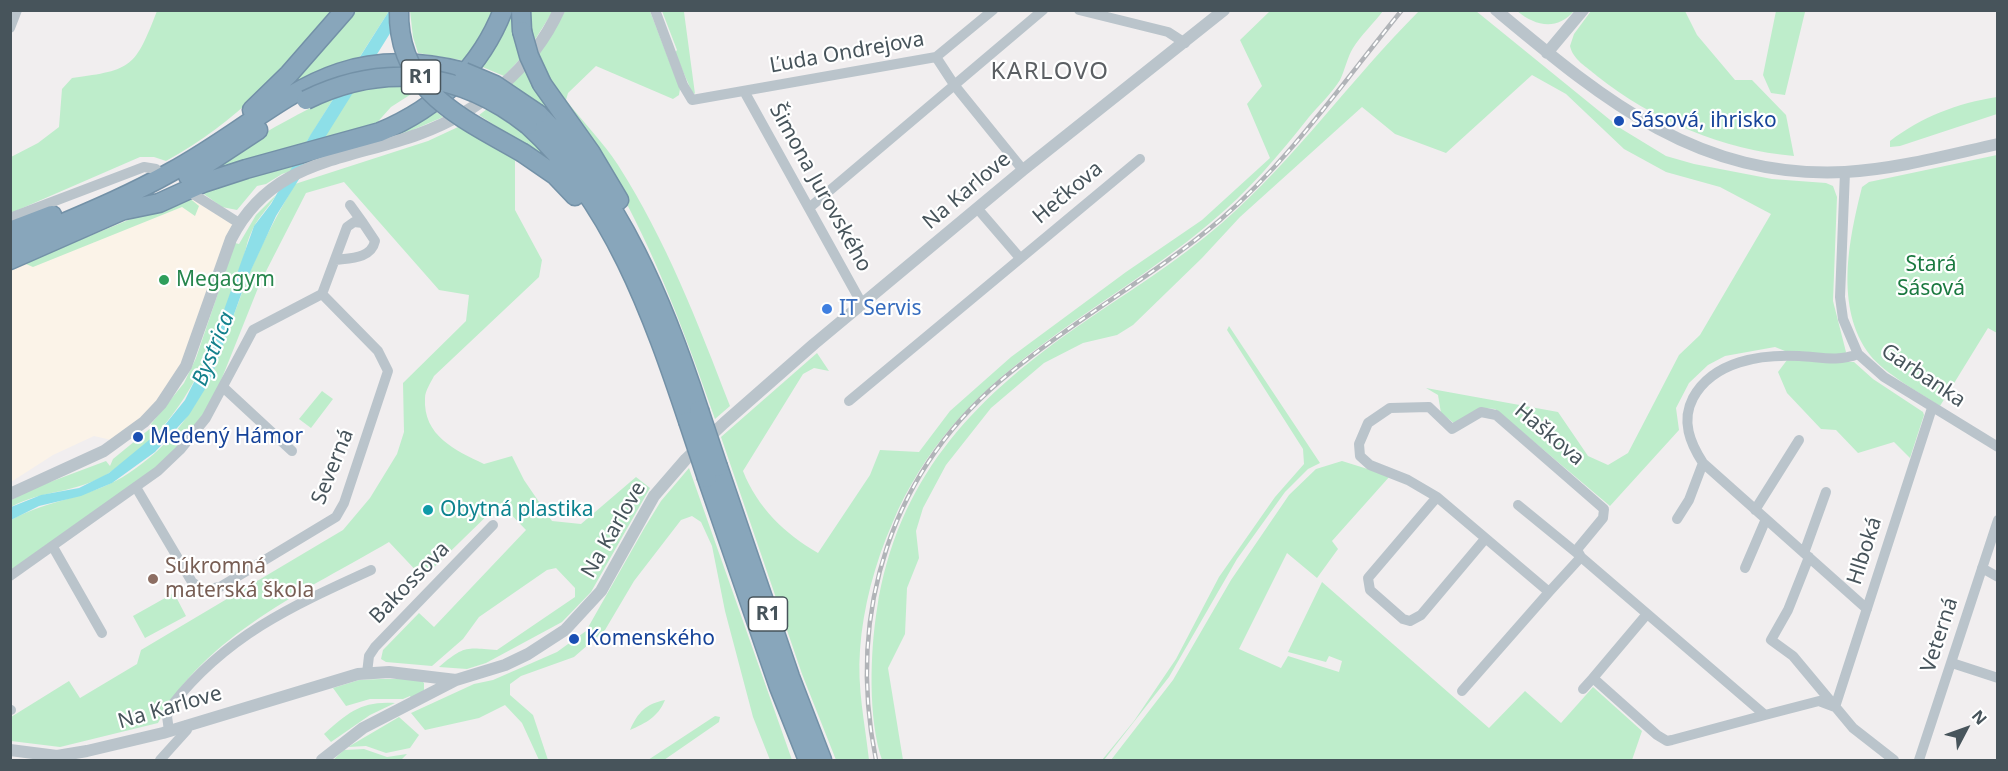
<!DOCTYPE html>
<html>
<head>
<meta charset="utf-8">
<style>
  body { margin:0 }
  #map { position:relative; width:2008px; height:771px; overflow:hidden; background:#f1eeef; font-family:"Noto Sans",sans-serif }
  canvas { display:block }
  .frame { position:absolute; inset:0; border:12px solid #47545b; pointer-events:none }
  .north { position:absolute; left:1936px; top:699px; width:60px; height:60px; -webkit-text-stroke:4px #fff; paint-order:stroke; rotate:49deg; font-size:16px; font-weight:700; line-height:24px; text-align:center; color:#47545b }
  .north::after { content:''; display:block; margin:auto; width:21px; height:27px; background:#47545b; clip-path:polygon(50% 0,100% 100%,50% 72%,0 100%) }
</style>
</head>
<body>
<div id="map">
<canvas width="2008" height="771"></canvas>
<div class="frame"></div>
<div class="north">N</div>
</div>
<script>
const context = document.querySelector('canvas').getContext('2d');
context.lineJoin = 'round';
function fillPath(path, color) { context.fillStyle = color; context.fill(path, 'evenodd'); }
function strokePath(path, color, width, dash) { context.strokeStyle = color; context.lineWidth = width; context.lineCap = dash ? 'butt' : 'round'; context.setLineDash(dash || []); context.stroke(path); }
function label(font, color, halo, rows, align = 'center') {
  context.font = font + ' "Noto Sans",sans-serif'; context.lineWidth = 4.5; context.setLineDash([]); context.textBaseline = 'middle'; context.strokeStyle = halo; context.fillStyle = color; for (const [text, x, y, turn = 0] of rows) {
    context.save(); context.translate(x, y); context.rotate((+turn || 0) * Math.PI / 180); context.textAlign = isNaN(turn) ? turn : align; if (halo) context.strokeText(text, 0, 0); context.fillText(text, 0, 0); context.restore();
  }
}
const commercial = new Path2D(`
  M 187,196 L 239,228 L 188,371 L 120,442 L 94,436 L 53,455 L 11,482 L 11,268 Z`);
const green = new Path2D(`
  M 157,11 L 335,11 C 281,71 238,122 166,161 L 154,157 L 140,157 L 11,213 L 11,157 L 38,143 L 59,127 L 62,89 L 72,78 C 133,70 135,67 157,11 Z
  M 352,11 L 389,11 L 359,58 L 331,66 L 280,91 Z
  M 410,11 L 495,11 L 466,61 L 418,53 L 413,37 Z
  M 509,11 L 515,11 L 523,56 L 504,76 L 480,66 Z
  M 526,11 L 553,11 L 531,46 Z
  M 565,11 L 650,11 L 680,89 L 679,95 L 673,99 L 596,66 L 568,93 L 566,100 C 583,122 603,142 618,165 C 666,240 698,323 730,406 L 715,419 C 688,342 660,265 621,193 C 596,146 564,103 536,58 Z
  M 662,11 L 701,11 L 684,12 L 695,94 L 692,92 L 675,53 L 677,50 Z
  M 1270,11 L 1383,11 C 1374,23 1361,35 1353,48 C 1347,58 1345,70 1340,80 C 1332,93 1319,105 1309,117 C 1279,155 1248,192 1210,223 C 1091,323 957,370 892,524 C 875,563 863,607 860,650 C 857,688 865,723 869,760 L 836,760 L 802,674 L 721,437 L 817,353 L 829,371 L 814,368 L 803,374 L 743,471 C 757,507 785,534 818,553 L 870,475 L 880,450 L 919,452 L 950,411 L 1011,357 L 1126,272 L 1202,220 L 1270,158 L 1247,104 L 1262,86 L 1240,40 Z
  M 1419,11 L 1476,11 L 1620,128 L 1666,156 L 1694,164 L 1772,179 L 1826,183 L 1833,186 L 1837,197 L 1833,301 L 1846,352 L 1844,355 L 1790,353 L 1775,347 L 1725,356 L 1708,365 L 1689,383 L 1676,408 L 1679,430 L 1610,506 L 1495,409 L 1484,408 L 1455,424 L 1441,413 L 1438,395 L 1426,388 L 1558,412 L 1588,456 L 1608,465 L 1628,453 L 1679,355 L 1700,335 L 1771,214 L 1720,187 L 1666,172 L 1624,149 L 1566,94 L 1532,75 L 1446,153 L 1395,134 L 1362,107 L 1240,217 L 1202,258 L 1133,325 L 1117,335 L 1083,343 L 1044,363 L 991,408 L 946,465 L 923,508 L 916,531 L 919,558 L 907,588 L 905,634 L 888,668 L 903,760 L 882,760 C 868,719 870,652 877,609 C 897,480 971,401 1074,329 C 1124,294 1176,263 1222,223 C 1295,159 1351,79 1419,11 Z
  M 1517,11 L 1574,11 C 1557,31 1535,26 1517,11 Z
  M 1591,11 L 1685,11 L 1697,35 L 1735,80 L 1752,80 L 1786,115 L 1794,156 C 1724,150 1652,120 1597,76 C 1587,67 1573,60 1570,46 L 1574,34 Z
  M 1776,11 L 1805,12 L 1785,95 L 1771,93 L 1763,75 Z
  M 527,68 L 589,158 L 510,85 Z
  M 386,86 L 412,86 L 416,91 L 391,107 L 374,126 L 322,140 L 352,92 Z
  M 335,96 L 304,146 L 214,171 C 231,148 307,109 335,96 Z
  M 1997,97 L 1997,114 L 1900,146 L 1890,147 L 1890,141 C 1922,117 1957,103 1997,97 Z
  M 487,109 L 522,132 L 555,165 L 479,115 Z
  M 435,111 L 443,117 L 401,135 L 282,174 L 266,184 L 257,186 L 237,210 L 222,207 L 201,192 Z
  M 458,127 L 515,158 L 515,210 L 542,260 L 539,277 L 434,376 C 431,382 425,391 425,398 C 423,436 455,450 484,464 L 512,456 L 524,480 L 552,521 L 581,524 L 636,477 L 650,488 L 591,592 L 562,622 L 486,663 L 467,669 L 439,667 C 465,645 466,648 497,650 L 575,597 L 575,588 L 556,568 L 547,570 L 479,617 L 463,639 L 432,666 L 386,662 L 381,659 L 383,650 L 419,613 L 434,627 L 526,530 L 500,503 L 423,578 L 389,542 C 309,589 202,636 158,723 L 60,747 L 11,741 L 11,717 L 69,681 L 80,698 L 137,664 L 141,650 L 343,530 L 370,498 L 397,454 L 404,432 L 403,383 L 466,321 L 469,295 L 439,290 L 344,182 L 306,193 L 260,283 L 212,403 L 168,459 L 11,570 L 11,520 C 49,499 92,498 129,473 C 202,425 217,358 246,282 C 259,248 277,215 295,184 L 428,141 Z
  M 1997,155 L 1997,333 L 1988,328 L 1940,406 C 1920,393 1884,373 1870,355 C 1834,308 1849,239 1862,187 L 1869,182 Z
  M 276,195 C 269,208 256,219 251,233 C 247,241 246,250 243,259 C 211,348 193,418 109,473 C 79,493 41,490 11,507 L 11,500 L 34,488 L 106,461 L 110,466 L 113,459 L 152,427 L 151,424 L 184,383 L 196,358 L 235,243 L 239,244 L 256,215 Z
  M 187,196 L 199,206 L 195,216 L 182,207 L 33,267 L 26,264 L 26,262 Z
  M 1229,326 L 1320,463 L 1308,469 L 1285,492 L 1237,559 L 1169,677 L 1104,760 L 1102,760 L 1134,721 L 1176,659 L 1219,577 L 1275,497 L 1304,464 L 1303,449 L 1227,330 Z
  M 1787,360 L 1854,362 L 1873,379 L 1923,412 L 1924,415 L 1910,458 L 1894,442 L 1858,453 L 1836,430 L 1821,429 L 1787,393 L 1778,372 Z
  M 322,391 L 333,399 L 311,428 L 299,419 Z
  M 1342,461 L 1390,476 L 1332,541 L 1338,549 L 1317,578 L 1287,553 L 1239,649 L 1281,668 L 1288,656 L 1339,672 L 1342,661 L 1329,656 L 1326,662 L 1288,652 L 1322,582 L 1489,728 L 1525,691 L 1561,723 L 1593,687 L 1642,731 L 1632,760 L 1111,760 L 1173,680 L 1231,580 L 1289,495 L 1316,469 Z
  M 689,468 L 792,760 L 770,760 L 753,717 L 725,611 L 712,546 L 701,522 L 692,516 L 681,520 L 634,581 L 605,630 L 574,657 L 521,676 L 510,684 L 510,695 L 533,715 L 548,760 L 539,760 L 522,723 L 505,705 L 479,718 L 425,730 L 411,713 L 474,684 L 493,680 L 557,652 L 586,631 L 645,527 L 661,501 Z
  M 174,593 L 186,616 L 145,638 L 133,616 Z
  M 380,679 L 420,679 L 424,683 L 424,690 L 412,700 L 410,696 L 403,699 L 370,699 L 346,706 L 333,688 L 359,680 Z
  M 665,700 C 658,717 646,723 630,730 C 638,712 646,704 665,700 Z
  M 395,703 L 370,715 L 331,742 L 324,734 C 349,712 361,701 395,703 Z
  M 715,716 L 720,717 L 719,722 L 664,760 L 648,760 Z
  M 399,717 L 419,735 L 410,748 L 386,753 L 366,746 L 348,747 Z
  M 364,749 L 387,757 L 407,754 L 401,760 L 333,760 L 344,750 Z`);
const water = new Path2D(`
  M 389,11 L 404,11 L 276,216 L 246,281 L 210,381 L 189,415 L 155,452 L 112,483 L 81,496 L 39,506 L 11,520 L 11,507 L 41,495 L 79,488 L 109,473 L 160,431 L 185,400 L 209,352 L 254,226 L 271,204 L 311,134 Z`);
const minor = new Path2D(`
  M 655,10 L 683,85 L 692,100 L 936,57 L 993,10
  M 1079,10 L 1168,32 L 1185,43
  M 10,28 L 17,10
  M 936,57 L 955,86 L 1023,170
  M 744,91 L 862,304
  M 1845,172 L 1840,297 L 1843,319 L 1858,354 L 1884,377 L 1998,447
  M 193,194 L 239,223
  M 350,205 L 363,223
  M 809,208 L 1043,10
  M 977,208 L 1020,258
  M 10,218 L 144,167 L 156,169
  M 1858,354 C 1837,362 1821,357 1799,356 C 1761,354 1713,361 1693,398 C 1681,421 1690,443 1703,463 L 1867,609
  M 224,388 L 292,451
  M 849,401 L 1140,159
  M 137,489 L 192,582 L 203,590 L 220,587 L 336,517 L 344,503 L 388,371 L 378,351 L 322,294
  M 1437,497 L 1368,578 L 1370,590 L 1403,619 L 1410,621 L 1421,615 L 1485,539
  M 1518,505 L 1578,554
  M 1755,510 L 1799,440
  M 1677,519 L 1689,500 L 1703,463
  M 53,547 L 102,633
  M 1804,553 L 1826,492
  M 1581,557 L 1577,550 L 1579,547 L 1603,518 L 1604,509 L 1496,415 L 1481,412 L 1452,429 L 1429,407 L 1390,408 L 1368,423 L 1359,444 L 1360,456 L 1370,465 L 1408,480 L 1437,497 L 1549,592 L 1581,557 L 1765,715 L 1819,701 L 1835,707
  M 1809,557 L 1788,610 L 1771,640 L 1793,656 L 1853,728 L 1894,760
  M 1745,568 L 1766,519
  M 1982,568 L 1998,577
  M 10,576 L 158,471 L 180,450 L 206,418 L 253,330 L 322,294 L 347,227 L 354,222 L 363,223 L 375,241 C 371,259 350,258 335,260
  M 1647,614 L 1593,678 L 1657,735 L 1667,741 L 1672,740 L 1765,715
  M 1952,663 L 1998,678
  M 367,673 L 369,656 L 375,647 L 493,525
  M 1583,689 L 1593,678
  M 1462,691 L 1549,592
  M 1835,707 L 1932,408
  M 10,710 L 11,710
  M 169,731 L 167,716 L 172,705 C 227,635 292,606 371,570
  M 160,760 L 187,730 L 187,725
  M 1919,760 L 1998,520`);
const tertiary = new Path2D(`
  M 1496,10 C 1603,99 1697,179 1845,172 C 1897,169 1948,155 1998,144
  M 1547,53 L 1583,10
  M 10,494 L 104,451 L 144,422 L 161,404 L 186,366 L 231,239 C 271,160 344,161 419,134 C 479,112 532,69 559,10
  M 10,750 L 57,756 L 87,751 L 163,733 L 358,674 L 389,672 L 456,680 L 505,665 L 528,654 L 565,630 L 601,591 L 654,496 L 686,459 L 724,423 L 814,344 L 1023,170 L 1224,10
  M 322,760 L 363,728 L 456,680`);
const motorway = new Path2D(`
  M 521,10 L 522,31
  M 542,84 L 591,153 L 619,200
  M 252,110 L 289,74 L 345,10
  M 538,114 C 620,195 664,303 699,410
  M 528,125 C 612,201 653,316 688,421
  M 523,153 L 555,175 L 575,196
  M 188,176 L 258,130
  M 125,210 L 159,203 L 203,183 L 246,169 L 380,132 C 437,108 480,69 503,10
  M 10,231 L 52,215
  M 10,246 C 64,222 120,201 171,172 C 279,113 327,37 464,72
  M 10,260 L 135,205
  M 718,467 L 790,677 L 822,760
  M 707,478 L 779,687 L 808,760`);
const rail = new Path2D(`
  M 876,760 C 846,612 891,468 1011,372 C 1078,317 1154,276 1220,220 C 1290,160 1344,81 1402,10`);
const motorwayBridge = new Path2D(`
  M 399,10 C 397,92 463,118 523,153
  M 522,31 L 529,56 L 542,84
  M 464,72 L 495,85 L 538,114
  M 306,100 C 384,62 460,71 528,125
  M 699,410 L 718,467
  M 688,421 L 707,478`);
const markers = [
  [1619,121,6,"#1a4fb4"],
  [164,280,6,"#2e9e5b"],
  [827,309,6,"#3f7fe0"],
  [138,437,6,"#1a4fb4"],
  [428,510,6,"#0f9aa8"],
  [153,579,6,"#8d6e63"],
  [574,639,6,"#1a4fb4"]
];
const shields = [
  [421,77,39],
  [768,614,39]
];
const shieldNames = [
  ["R1",421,77],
  ["R1",768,614]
];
const streetNames = [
  ["Ľuda Ondrejova",847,53,-10],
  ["Šimona Jurovského",820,188,61],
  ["Na Karlove",967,191,-40],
  ["Hečkova",1068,193,-40],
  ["Garbanka",1923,376,34],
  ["Haškova",1549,435,40],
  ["Severná",333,467,-68],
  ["Na Karlove",614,530,-60],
  ["Hlboká",1865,551,-72],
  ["Bakossova",410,583,-46],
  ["Veterná",1940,635,-72],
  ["Na Karlove",170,708,-16]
];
const transitNames = [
  ["Sásová, ihrisko",1631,121],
  ["Medený Hámor",150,437],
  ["Komenského",586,639]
];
const parkNames = [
  ["Stará",1931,265],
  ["Sásová",1931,289]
];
const leisureNames = [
  ["Megagym",176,280]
];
const shopNames = [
  ["IT Servis",839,309]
];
const cultureNames = [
  ["Obytná plastika",440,510]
];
const educationNames = [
  ["Súkromná",165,567],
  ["materská škola",165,591]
];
const waterNames = [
  ["Bystrica",214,349,-68]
];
const quarterNames = [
  ["KARLOVO",1050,72]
];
fillPath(commercial, '#fbf3e8');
fillPath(green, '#beedcb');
fillPath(water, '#8ddfe8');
strokePath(motorway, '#7391a7', 21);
strokePath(minor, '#bac4cb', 10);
strokePath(tertiary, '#bac4cb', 12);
strokePath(motorway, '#88a6bb', 18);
strokePath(rail, '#b1b4b8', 4.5);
strokePath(rail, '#fff', 2, [7]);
strokePath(motorwayBridge, '#7391a7', 21, []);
strokePath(motorwayBridge, '#88a6bb', 18);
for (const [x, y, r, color] of markers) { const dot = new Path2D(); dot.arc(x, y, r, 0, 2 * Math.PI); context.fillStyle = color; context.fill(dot); strokePath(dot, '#fff', 2); }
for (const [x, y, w] of shields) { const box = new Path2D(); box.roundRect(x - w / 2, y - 17, w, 34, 4.5); context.fillStyle = '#fff'; context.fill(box); strokePath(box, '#47545b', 1.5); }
label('bold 20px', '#47545b', null, shieldNames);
label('21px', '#47545b', '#fff', streetNames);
label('21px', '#164399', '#fff', transitNames, 'left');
label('21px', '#1b7940', '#fff', parkNames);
label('21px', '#27864d', '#fff', leisureNames, 'left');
label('21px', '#366cbe', '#fff', shopNames, 'left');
label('21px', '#0d838f', '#fff', cultureNames, 'left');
label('21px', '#785e54', '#fff', educationNames, 'left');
label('italic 22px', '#13808c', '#fff', waterNames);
context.letterSpacing = '1.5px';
label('24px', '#5b5f63', '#fff', quarterNames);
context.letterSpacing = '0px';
</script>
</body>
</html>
